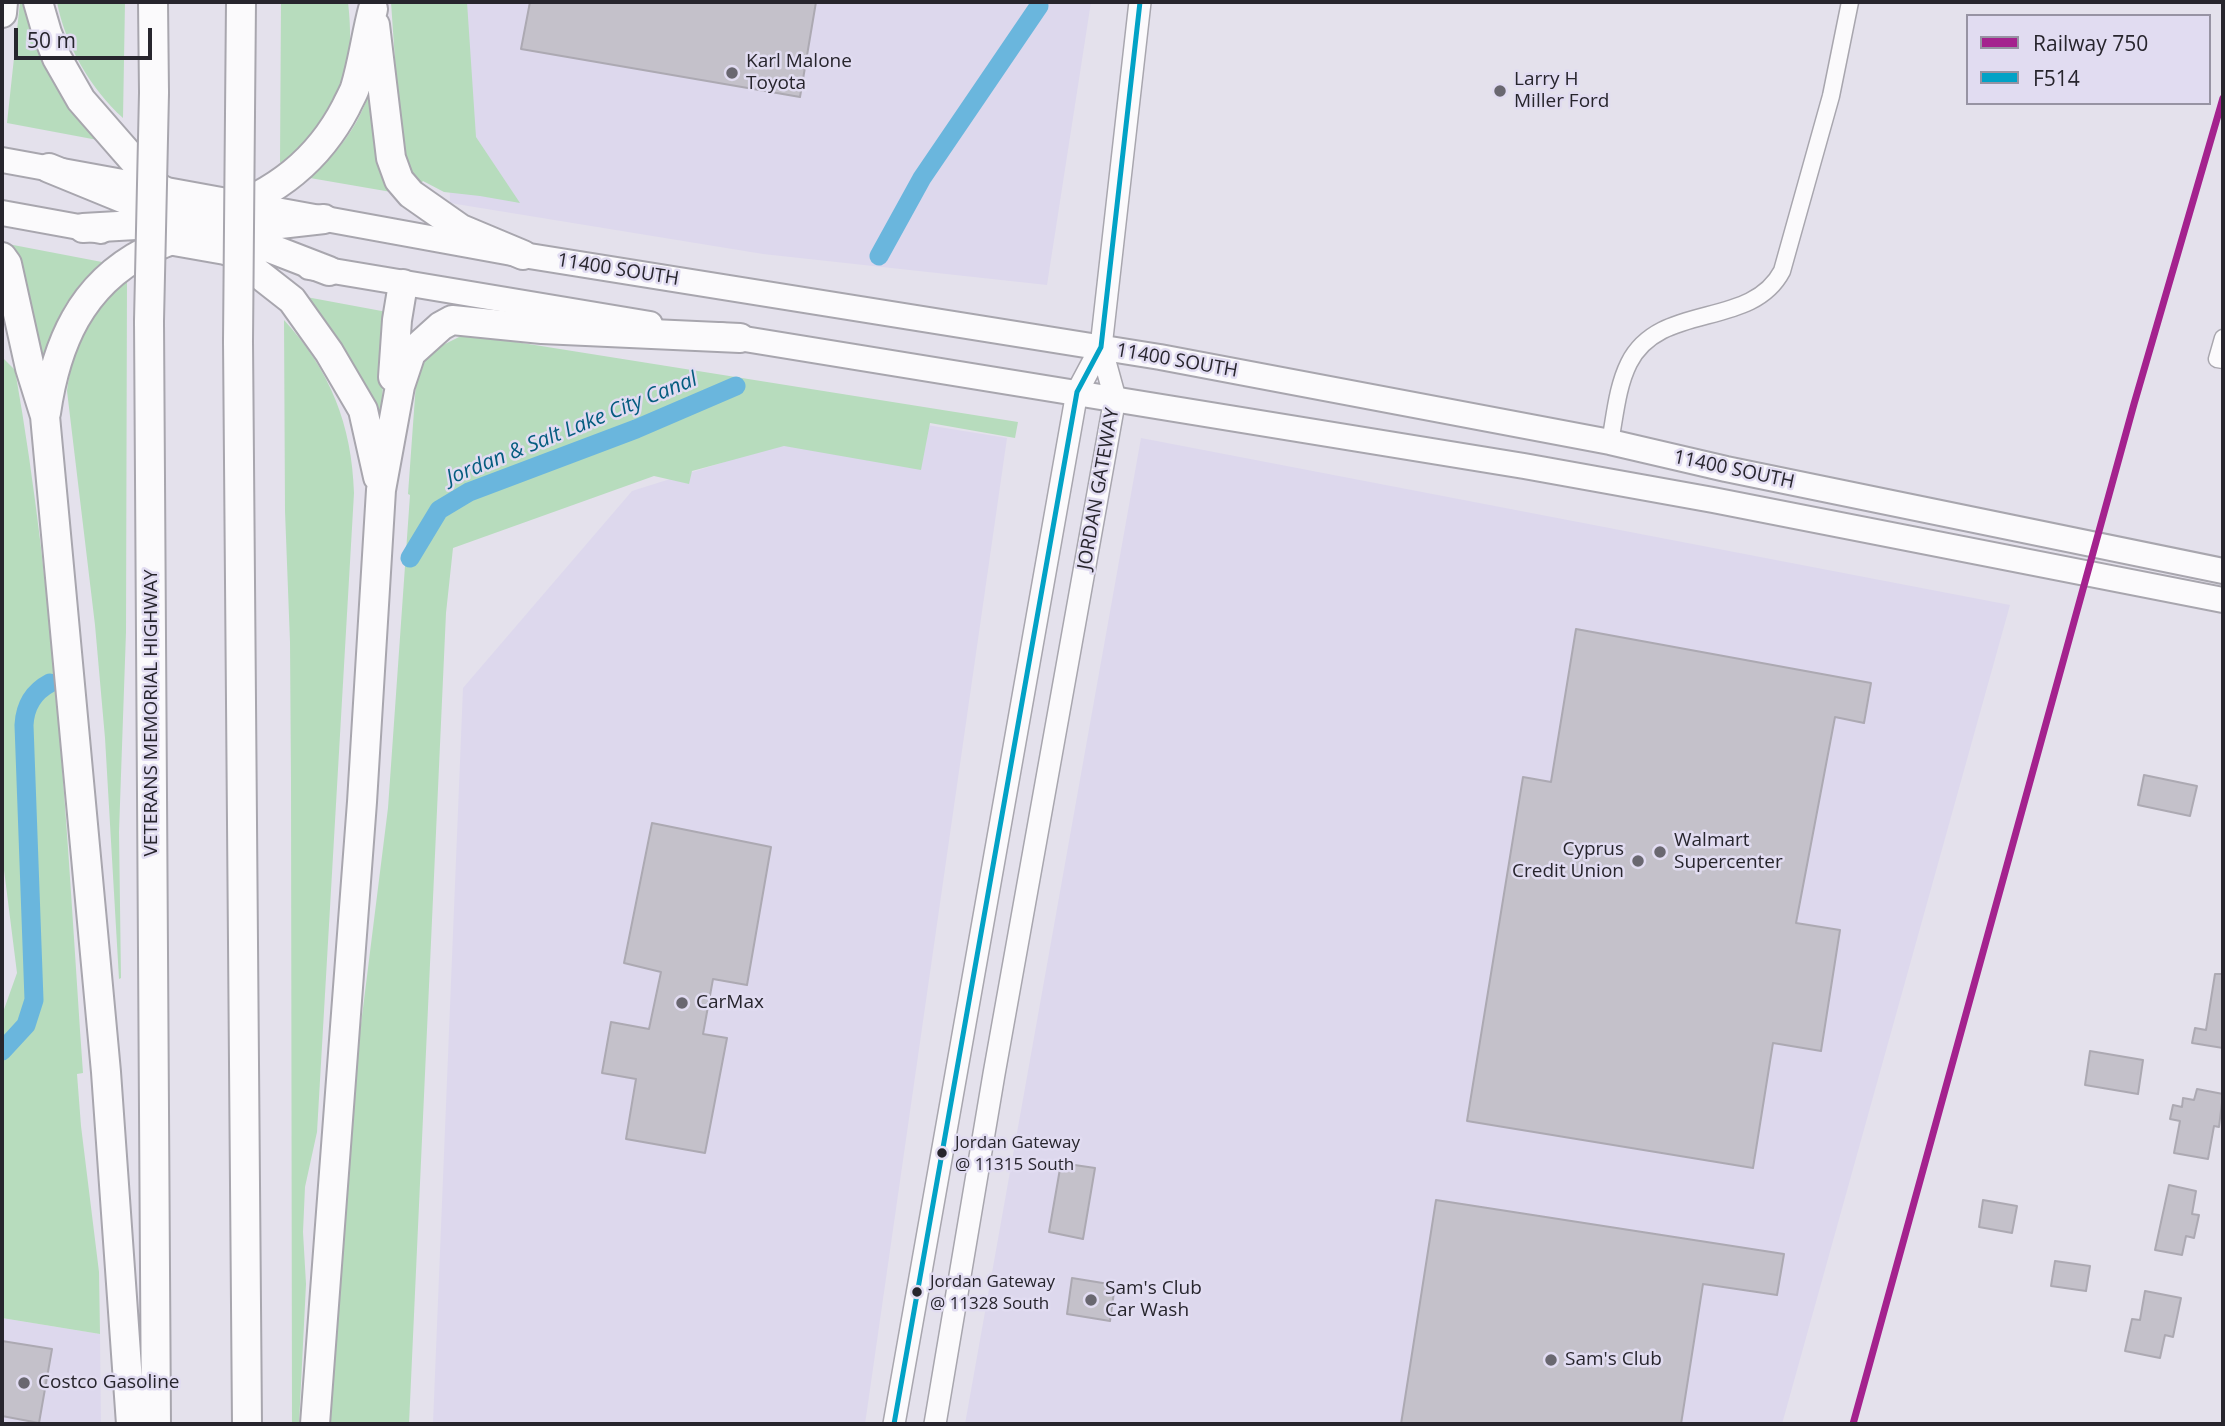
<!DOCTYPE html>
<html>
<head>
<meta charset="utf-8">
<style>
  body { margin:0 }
  #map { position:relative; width:2225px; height:1426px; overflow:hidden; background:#e4e1ec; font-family:"Open Sans",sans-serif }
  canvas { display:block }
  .frame { position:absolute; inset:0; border:4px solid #27252d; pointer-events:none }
  .legend { position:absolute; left:1966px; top:14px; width:245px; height:91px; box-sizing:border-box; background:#e1dcf1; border:2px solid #9793a3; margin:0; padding:9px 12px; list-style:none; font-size:21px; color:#27252d }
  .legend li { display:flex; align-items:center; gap:14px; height:35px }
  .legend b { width:35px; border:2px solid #9793a3 }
  .scale { position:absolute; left:14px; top:28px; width:138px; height:32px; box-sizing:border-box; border:4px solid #27252d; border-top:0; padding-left:9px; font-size:21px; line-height:24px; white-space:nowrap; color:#27252d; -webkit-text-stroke:5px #e1dcf1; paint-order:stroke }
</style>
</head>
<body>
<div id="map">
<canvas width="2225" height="1426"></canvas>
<div class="frame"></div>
<ul class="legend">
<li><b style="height:9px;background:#a4228e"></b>Railway 750</li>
<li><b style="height:9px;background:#02a2c6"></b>F514</li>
</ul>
<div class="scale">50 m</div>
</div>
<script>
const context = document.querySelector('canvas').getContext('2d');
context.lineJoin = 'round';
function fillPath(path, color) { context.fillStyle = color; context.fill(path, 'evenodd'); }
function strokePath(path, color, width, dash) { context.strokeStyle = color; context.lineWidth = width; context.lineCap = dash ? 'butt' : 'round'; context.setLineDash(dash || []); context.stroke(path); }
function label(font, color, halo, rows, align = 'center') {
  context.font = font + ' "Open Sans",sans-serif'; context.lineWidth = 5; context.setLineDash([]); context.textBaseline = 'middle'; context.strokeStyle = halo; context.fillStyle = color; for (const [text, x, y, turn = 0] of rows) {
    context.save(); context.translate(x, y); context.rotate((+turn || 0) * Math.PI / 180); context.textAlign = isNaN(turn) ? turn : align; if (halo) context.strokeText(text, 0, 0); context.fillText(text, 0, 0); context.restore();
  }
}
const built = new Path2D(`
  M 447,2 L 1091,2 L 1047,285 L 763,254 L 450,203 Z
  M 871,416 L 1007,438 L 865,1424 L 433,1423 L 463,688 L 632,491 Z
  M 1141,438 L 2010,605 L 1782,1424 L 965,1424 Z
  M 2,1318 L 100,1334 L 101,1424 L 2,1424 Z`);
const green = new Path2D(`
  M 20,2 L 27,2 L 103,141 L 7,123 Z
  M 57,2 L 125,2 L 123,118 C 91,89 65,45 57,2 Z
  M 281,2 L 348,2 C 350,20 351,38 349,57 C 348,76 330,117 318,132 C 308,144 293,155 280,163 Z
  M 391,2 L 467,2 L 476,137 L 520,203 L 480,196 L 444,192 L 423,181 L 420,184 L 409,170 L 401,148 Z
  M 373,81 L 397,193 L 310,178 C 341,150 362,121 373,81 Z
  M 8,244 L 102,262 C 69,291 51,324 42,367 L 17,258 Z
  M 127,279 L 126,632 L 119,832 L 121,978 L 119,979 L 105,738 L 95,625 L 67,391 C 73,346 91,308 127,279 Z
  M 301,296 L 387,312 L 380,437 L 348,357 L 335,335 Z
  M 284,320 C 330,370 352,425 354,493 L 317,1132 L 305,1187 L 303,1232 L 306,1284 L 299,1424 L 292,1424 L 291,781 L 290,642 L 285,511 Z
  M 472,335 L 1018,422 L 1015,438 L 930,423 L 921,470 L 784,446 L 692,471 L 689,484 L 654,476 L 453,548 L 446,613 L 409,1424 L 330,1424 L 349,1120 L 388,808 L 410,495 L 408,494 L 416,383 L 423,357 L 433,345 L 439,347 L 459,337 Z
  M 2,357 L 15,370 C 56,602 67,838 83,1073 L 77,1074 L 81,1126 L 99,1272 L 100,1334 L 2,1318 L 2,1015 L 17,973 L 2,854 Z`);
const canal = new Path2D(`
  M 879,256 L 922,178 L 1039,6
  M 410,558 L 439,510 L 469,492 L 636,429 L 736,386
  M 2,1051 L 26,1025 L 34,1000 L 24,725 C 25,706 33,692 50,683`);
const building = new Path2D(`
  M 530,2 L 816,2 L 800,97 L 521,49 Z
  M 1576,629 L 1871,683 L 1864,723 L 1835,717 L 1796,923 L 1840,930 L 1821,1051 L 1773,1043 L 1753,1168 L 1467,1121 L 1523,777 L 1551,782 Z
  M 2144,775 L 2197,786 L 2190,816 L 2138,805 Z
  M 652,823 L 771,847 L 747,985 L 713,979 L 703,1034 L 727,1038 L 705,1153 L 626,1139 L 636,1079 L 602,1073 L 611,1022 L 649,1029 L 661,972 L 624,963 Z
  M 2215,974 L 2223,974 L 2223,1048 L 2192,1043 L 2195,1028 L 2206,1030 Z
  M 2090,1051 L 2143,1060 L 2138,1094 L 2085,1085 Z
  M 2197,1089 L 2223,1094 L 2219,1127 L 2214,1126 L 2208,1159 L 2174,1153 L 2180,1121 L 2170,1119 L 2173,1105 L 2182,1107 L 2183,1098 L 2194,1100 Z
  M 1061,1163 L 1095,1168 L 1083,1239 L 1049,1232 Z
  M 2169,1185 L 2196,1191 L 2192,1214 L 2199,1215 L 2194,1238 L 2186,1236 L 2182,1255 L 2155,1250 Z
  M 1436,1200 L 1784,1254 L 1777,1295 L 1703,1284 L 1681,1424 L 1401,1424 Z
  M 1983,1200 L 2017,1206 L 2012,1233 L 1979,1227 Z
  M 2055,1261 L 2090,1266 L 2086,1291 L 2051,1286 Z
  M 1072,1278 L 1115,1285 L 1110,1321 L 1067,1314 Z
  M 2145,1291 L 2181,1298 L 2173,1337 L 2165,1335 L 2160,1358 L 2125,1351 L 2132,1319 L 2140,1320 Z
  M 2,1341 L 52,1349 L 39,1423 L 2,1416 Z`);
const street = new Path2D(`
  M 2223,338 L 2217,359 L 2223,360
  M 1610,442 C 1615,416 1617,387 1629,363 C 1660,301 1751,330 1782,271 L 1831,96 L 1850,2`);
const secondary = new Path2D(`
  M 894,1424 L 1077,392 L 1101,347
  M 935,1424 L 994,1074 L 1115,398 L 1101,347 L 1140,2`);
const primary = new Path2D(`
  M 2,160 L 523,255 L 1160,357 L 1610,442 L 1726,469 L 2223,571
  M 2,213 L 101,231
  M 151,239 L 225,252
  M 309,267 L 650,324
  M 720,335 L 1524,466 L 1713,500 L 2223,600`);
const highway = new Path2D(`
  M 38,2 L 47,33 L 57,58 L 81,100 L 156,186 L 223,230 L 329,271
  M 153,2 L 154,93
  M 2,13 L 3,2
  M 375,25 L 391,158 L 399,180 L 411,194 L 461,229 L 523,255
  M 240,114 L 241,2
  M 49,168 L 181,222 L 232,253 L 292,300 L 329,352 L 363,410 L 378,477
  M 218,213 C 275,194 318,161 346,107 C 349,100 353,94 355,88 C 363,62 366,35 373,9
  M 83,228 L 171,223
  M 227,230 L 324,219
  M 2,257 L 7,264 L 30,368 L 45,416 L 106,1072 L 131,1424
  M 149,321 L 156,1424
  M 238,341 L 247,1424
  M 393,377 L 397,320 L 403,284
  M 46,413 C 56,344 81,285 145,252 C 154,248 162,243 170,241
  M 315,1424 L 362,802 L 381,490 L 400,386 L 411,353 L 441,326 L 452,320 L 542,329 L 740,338`);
const highwayBridge = new Path2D(`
  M 149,321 L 154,93
  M 238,341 L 240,114`);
const bus1 = new Path2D(`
  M 894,1424 L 1077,392 L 1101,347 L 1140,2`);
const rail1 = new Path2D(`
  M 1853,1424 L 2134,404 L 2223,98`);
const markers = [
  [732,73,7,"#696770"],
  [1500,91,7,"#696770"],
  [1660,852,7,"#696770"],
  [1638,861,7,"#696770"],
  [682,1003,7,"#696770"],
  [942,1153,6,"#27252d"],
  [917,1292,6,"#27252d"],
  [1091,1300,7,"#696770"],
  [1551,1360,7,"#696770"],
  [24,1383,7,"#696770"]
];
const busNames = [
  ["Jordan Gateway",955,1143],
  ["@ 11315 South",955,1165],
  ["Jordan Gateway",930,1282],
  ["@ 11328 South",930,1304]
];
const poiNames = [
  ["Karl Malone",746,62],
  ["Toyota",746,84],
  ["Larry H",1514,80],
  ["Miller Ford",1514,102],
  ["Walmart",1674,841],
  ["Supercenter",1674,863],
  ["Cyprus",1624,850,"right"],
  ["Credit Union",1624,872,"right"],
  ["CarMax",696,1003],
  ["Sam's Club",1105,1289],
  ["Car Wash",1105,1311],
  ["Sam's Club",1565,1360],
  ["Costco Gasoline",38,1383]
];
const streetNames = [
  ["11400 SOUTH",618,270,9],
  ["11400 SOUTH",1177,361,10],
  ["11400 SOUTH",1734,470,12],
  ["JORDAN GATEWAY",1099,489,-80],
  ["VETERANS MEMORIAL HIGHWAY",152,713,-90]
];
const waterNames = [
  ["Jordan & Salt Lake City Canal",572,429,-22]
];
fillPath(built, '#ddd8ed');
fillPath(green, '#b7dcbd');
strokePath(canal, '#6ab6dd', 19);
fillPath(building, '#c4c1ca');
strokePath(building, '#aca9b2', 2);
strokePath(street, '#a8a6ae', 19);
strokePath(secondary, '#a8a6ae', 24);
strokePath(primary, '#a8a6ae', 28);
strokePath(highway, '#a8a6ae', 32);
strokePath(street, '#fbfafc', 16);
strokePath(secondary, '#fbfafc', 21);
strokePath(primary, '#fbfafc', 24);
strokePath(highway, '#fbfafc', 28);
strokePath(highwayBridge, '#a8a6ae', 32, []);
strokePath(highwayBridge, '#fbfafc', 28);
strokePath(bus1, '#02a2c6', 5);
strokePath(rail1, '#a4228e', 7);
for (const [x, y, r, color] of markers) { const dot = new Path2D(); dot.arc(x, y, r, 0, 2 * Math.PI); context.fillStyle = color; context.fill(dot); strokePath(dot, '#e1dcf1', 2.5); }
label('17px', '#27252d', '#e1dcf1', busNames, 'left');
label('19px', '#27252d', '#e1dcf1', poiNames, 'left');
label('19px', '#27252d', '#e1dcf1', streetNames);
label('italic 21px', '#045c7f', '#e1dcf1', waterNames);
</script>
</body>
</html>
